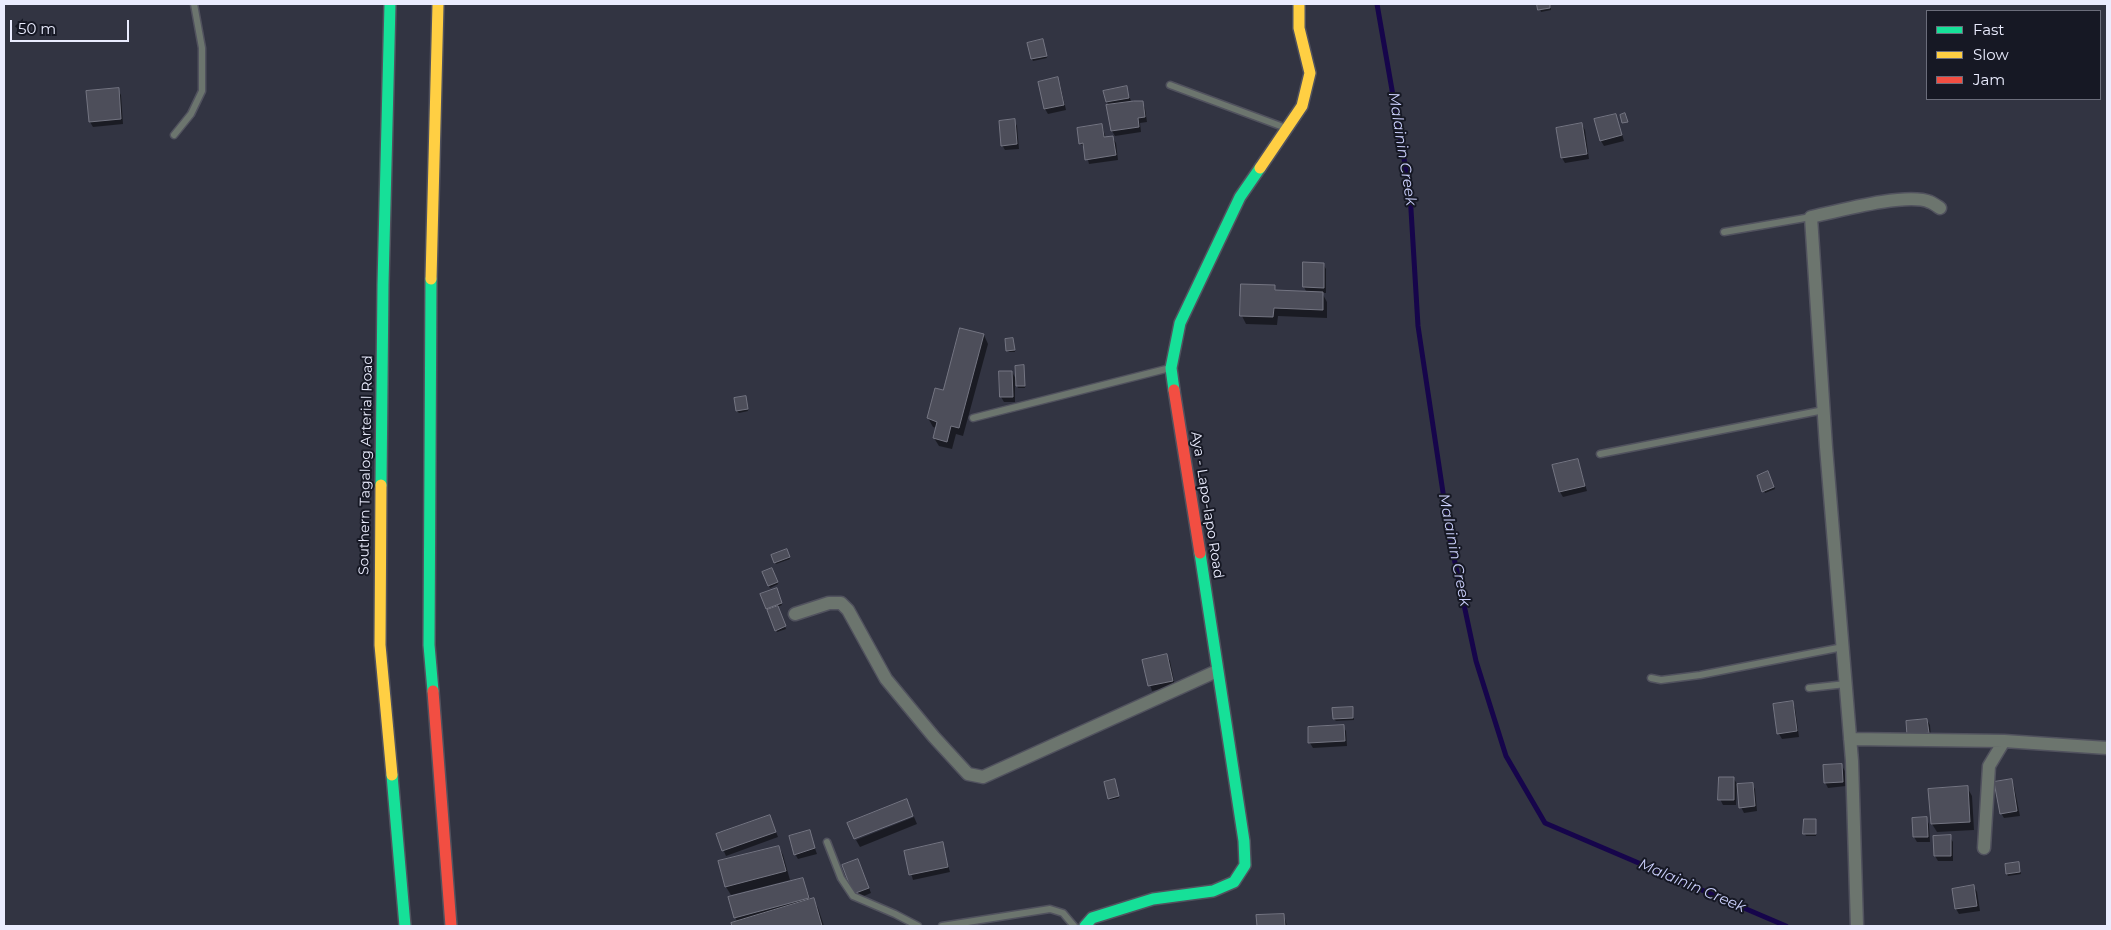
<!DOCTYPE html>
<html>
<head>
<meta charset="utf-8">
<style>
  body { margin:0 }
  #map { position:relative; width:2111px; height:930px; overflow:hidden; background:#323442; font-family:Montserrat,sans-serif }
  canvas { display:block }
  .frame { position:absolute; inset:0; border:5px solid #eaecfe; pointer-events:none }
  .legend { position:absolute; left:1926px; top:10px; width:175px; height:90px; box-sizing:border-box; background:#161824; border:1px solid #6b6d7b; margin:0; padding:6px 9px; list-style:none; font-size:15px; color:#eaecfe }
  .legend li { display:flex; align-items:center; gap:10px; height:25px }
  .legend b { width:25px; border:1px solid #6b6d7b }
  .scale { position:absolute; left:10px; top:20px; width:119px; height:22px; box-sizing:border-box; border:2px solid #eaecfe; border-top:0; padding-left:6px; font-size:15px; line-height:18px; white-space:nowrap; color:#eaecfe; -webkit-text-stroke:4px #161824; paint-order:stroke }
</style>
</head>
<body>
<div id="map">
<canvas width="2111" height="930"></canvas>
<div class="frame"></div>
<ul class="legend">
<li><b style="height:6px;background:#16e098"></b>Fast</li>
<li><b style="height:6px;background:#ffcf43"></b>Slow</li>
<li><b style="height:6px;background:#f24e42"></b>Jam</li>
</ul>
<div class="scale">50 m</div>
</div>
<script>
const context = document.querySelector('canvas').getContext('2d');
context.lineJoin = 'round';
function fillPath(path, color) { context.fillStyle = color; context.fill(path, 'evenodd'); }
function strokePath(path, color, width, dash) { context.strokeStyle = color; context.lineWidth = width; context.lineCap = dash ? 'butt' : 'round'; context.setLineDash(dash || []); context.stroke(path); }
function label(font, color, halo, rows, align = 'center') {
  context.font = font + ' Montserrat,sans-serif'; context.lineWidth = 4; context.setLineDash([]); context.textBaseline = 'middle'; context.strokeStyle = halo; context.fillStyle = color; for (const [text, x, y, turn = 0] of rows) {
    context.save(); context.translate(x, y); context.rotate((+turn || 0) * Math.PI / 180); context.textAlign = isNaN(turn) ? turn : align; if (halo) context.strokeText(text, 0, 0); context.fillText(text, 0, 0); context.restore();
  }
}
const shadow = new Path2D(`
  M 1539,4 L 1550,4 L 1551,10 L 1541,12 Z
  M 1043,41 L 1047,58 L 1033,61 L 1032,59 Z
  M 1057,79 L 1060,84 L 1066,110 L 1048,114 L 1045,109 Z
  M 1126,87 L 1132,104 L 1142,102 L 1145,108 L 1147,122 L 1140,123 L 1141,132 L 1115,136 L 1112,131 L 1108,106 L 1109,106 L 1107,102 Z
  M 118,90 L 121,95 L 123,124 L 93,127 L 90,122 Z
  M 1616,115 L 1624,141 L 1604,146 L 1601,141 Z
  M 1014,120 L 1017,126 L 1019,149 L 1005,150 L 1002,145 Z
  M 1582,125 L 1585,130 L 1589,159 L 1565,163 L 1562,158 Z
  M 1102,126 L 1106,138 L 1112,137 L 1116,143 L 1118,160 L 1089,164 L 1085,148 L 1080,143 Z
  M 1323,264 L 1326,269 L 1326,293 L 1322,293 L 1327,302 L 1327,318 L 1278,316 L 1277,325 L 1246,324 L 1242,316 L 1243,286 L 1274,287 L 1277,292 L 1307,293 L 1304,287 Z
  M 960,329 L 984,335 L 988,344 L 963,436 L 956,434 L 952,449 L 939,446 L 934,438 L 937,428 L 933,427 L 928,418 L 944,392 Z
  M 1013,339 L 1015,352 L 1009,352 L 1007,350 Z
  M 1023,367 L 1025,388 L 1018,388 L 1015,382 L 1015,402 L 1004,402 L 1001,397 L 1012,372 L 1017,381 Z
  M 746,400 L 748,411 L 739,413 L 737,411 Z
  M 1578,460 L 1587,491 L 1563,497 L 1560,492 Z
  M 1769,475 L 1775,489 L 1765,493 L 1764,491 Z
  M 788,552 L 790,559 L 776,564 L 775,562 Z
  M 773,571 L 778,584 L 770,588 L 769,586 Z
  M 777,591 L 782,605 L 777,607 L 786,629 L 777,632 L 767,608 Z
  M 1167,656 L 1170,661 L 1175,686 L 1152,691 L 1143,661 Z
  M 1792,703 L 1795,708 L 1799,737 L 1782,739 L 1779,734 Z
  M 1352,708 L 1354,720 L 1336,721 L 1334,719 Z
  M 1927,720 L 1930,725 L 1931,738 L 1912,741 Z
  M 1343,726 L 1346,731 L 1347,746 L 1313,748 L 1310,743 Z
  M 1842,766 L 1845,771 L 1846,786 L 1828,788 L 1825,782 Z
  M 1734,779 L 1737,784 L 1736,805 L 1723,805 L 1720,799 Z
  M 2011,781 L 2014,786 L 2020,816 L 2004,818 L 2001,813 Z
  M 1116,783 L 1119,798 L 1110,800 L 1109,798 Z
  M 1752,784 L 1755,789 L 1757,811 L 1744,813 L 1741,807 Z
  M 1967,787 L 1972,796 L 1974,830 L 1937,832 L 1932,824 Z
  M 914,817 L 917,824 L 860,847 L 856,840 Z
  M 1926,818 L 1929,824 L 1930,842 L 1917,842 L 1914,837 L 1913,819 Z
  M 1815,821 L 1816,836 L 1806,836 L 1805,834 Z
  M 772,822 L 778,837 L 726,856 L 717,835 Z
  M 809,832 L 817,854 L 798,859 L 795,854 Z
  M 1950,837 L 1953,842 L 1953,861 L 1938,861 L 1935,856 Z
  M 942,844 L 950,872 L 913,880 L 905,852 Z
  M 779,847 L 783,855 L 790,880 L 731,895 L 726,887 Z
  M 858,860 L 871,893 L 857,899 L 854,893 Z
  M 2018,863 L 2021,874 L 2008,876 L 2007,874 Z
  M 803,879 L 811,901 L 814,900 L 818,908 L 824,926 L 734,926 L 733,924 L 737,922 L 729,898 Z
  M 1974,887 L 1977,892 L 1980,911 L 1959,914 L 1956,909 L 1953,890 Z
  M 1284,915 L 1287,926 L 1258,926 L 1257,917 Z`);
const stream = new Path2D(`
  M 1377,4 L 1410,193 L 1418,326 L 1450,539 L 1476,661 L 1506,756 L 1545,823 L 1786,926`);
const building = new Path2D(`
  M 1537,4 L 1550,4 L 1550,8 L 1538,10 Z
  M 1043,39 L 1047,56 L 1031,59 L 1027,43 Z
  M 1058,77 L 1064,105 L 1044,109 L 1038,82 Z
  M 1127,86 L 1129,98 L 1106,102 L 1103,91 Z
  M 119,88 L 121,119 L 89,122 L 86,91 Z
  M 1134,101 L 1143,101 L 1145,117 L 1138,118 L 1139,127 L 1111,131 L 1106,105 Z
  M 1625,113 L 1628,122 L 1622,123 L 1620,115 Z
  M 1616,114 L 1622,135 L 1600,141 L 1594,119 Z
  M 1015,119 L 1017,144 L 1001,146 L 999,121 Z
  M 1582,123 L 1587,154 L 1561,158 L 1556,128 Z
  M 1102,124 L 1104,137 L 1113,136 L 1116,155 L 1085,160 L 1083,143 L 1079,144 L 1077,128 Z
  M 1303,262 L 1324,263 L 1324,288 L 1303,287 Z
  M 1241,284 L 1275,285 L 1275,290 L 1323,292 L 1323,310 L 1274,308 L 1273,317 L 1240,316 Z
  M 960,328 L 984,334 L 959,428 L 951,426 L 947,442 L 933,438 L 937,422 L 927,418 L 935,388 L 943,390 Z
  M 1013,338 L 1015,350 L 1006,351 L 1005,339 Z
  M 1024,365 L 1025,386 L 1016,386 L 1015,366 Z
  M 999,371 L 1012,371 L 1013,397 L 1000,397 Z
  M 746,396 L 748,409 L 736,411 L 734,398 Z
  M 1578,459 L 1585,486 L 1559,492 L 1552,465 Z
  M 1768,471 L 1774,487 L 1762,492 L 1757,476 Z
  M 787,549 L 790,557 L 774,563 L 771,555 Z
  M 772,568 L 778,582 L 768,586 L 762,572 Z
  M 777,588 L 782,603 L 766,609 L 760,594 Z
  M 778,606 L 786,626 L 775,631 L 767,610 Z
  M 1167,654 L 1173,681 L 1148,686 L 1142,660 Z
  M 1793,701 L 1797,731 L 1777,734 L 1773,704 Z
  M 1353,707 L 1353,718 L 1333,719 L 1332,708 Z
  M 1927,719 L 1929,733 L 1907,736 L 1906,721 Z
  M 1344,725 L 1345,741 L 1308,743 L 1308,727 Z
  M 1842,764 L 1843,782 L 1824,783 L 1823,765 Z
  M 1719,777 L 1734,777 L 1734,800 L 1718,800 Z
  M 1115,779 L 1119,796 L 1108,799 L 1104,782 Z
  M 2012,779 L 2017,811 L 2000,814 L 1994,782 Z
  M 1753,783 L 1755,806 L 1739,808 L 1737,784 Z
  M 1968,786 L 1970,822 L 1931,824 L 1928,789 Z
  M 907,799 L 913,816 L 854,839 L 847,823 Z
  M 770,815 L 776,832 L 722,851 L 716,834 Z
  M 1927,817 L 1928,837 L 1913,837 L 1912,818 Z
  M 1804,819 L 1816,819 L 1816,834 L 1803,834 Z
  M 810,830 L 815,848 L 794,855 L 789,836 Z
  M 1951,835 L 1951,856 L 1934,856 L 1933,836 Z
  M 943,842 L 948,867 L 909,875 L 904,851 Z
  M 779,846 L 786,871 L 725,887 L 718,861 Z
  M 858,859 L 869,888 L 853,894 L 842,865 Z
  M 2019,862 L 2020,872 L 2006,874 L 2005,864 Z
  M 803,878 L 809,898 L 734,918 L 728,897 Z
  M 1974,885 L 1977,906 L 1955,909 L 1952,889 Z
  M 814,898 L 822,926 L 732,926 L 731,923 Z
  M 1284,914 L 1285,926 L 1257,926 L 1256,915 Z`);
const lane = new Path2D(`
  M 1170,85 L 1286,128
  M 174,135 L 191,114 L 202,91 L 202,48 L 194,4
  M 1724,232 L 1811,217
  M 973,418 L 1170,368
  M 1600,454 L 1824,410
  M 1651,678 L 1661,680 L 1700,675 L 1843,647
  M 1809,688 L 1846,684
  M 827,842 L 841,878 L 853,896 L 895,914 L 918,926
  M 942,926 L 1050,909 L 1063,913 L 1074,926`);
const street = new Path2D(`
  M 795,614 L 829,603 L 841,603 L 848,610 L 886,679 L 934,737 L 968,774 L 983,777 L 1217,671
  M 1850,739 L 2004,741
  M 1984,848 L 1989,766 L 2004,741 L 2107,748
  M 1857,926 L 1852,761 L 1826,447 L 1811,217 C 1838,211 1907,192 1930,202 C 1933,203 1937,206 1940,208`);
const fast = new Path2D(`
  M 431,279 L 429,645 L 433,691
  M 1174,390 L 1171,368 L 1180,323 L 1240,197 L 1260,168
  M 381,485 L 383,284 L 390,4
  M 392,775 L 405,926
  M 1085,926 L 1092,918 L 1153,899 L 1213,891 L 1234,882 L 1245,865 L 1244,841 L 1200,553`);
const slow = new Path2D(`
  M 1260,168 L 1302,106 L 1310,73 L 1299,28 L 1299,4
  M 431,279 L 438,4
  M 381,485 L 380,645 L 392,775`);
const jam = new Path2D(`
  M 1174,390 L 1200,553
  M 433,691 L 451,926`);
const streetNames = [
  ["Southern Tagalog Arterial Road",366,465,-89],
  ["Aya - Lapo-lapo Road",1207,505,81]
];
const waterNames = [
  ["Malainin Creek",1402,149,81],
  ["Malainin Creek",1454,550,79],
  ["Malainin Creek",1692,886,23]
];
fillPath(shadow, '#0007');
strokePath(stream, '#16054b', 5);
fillPath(building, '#4d4e5a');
strokePath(building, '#747582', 1);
strokePath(lane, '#51525e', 9);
strokePath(street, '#51525e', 15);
strokePath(fast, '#51525e', 14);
strokePath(slow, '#51525e', 14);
strokePath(jam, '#51525e', 14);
strokePath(lane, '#6c756e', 6);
strokePath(street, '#6c756e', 12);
strokePath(fast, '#16e098', 11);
strokePath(slow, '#ffcf43', 11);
strokePath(jam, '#f24e42', 11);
label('14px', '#eaecfe', '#161824', streetNames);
label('italic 15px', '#cbd0fc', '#161824', waterNames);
</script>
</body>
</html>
